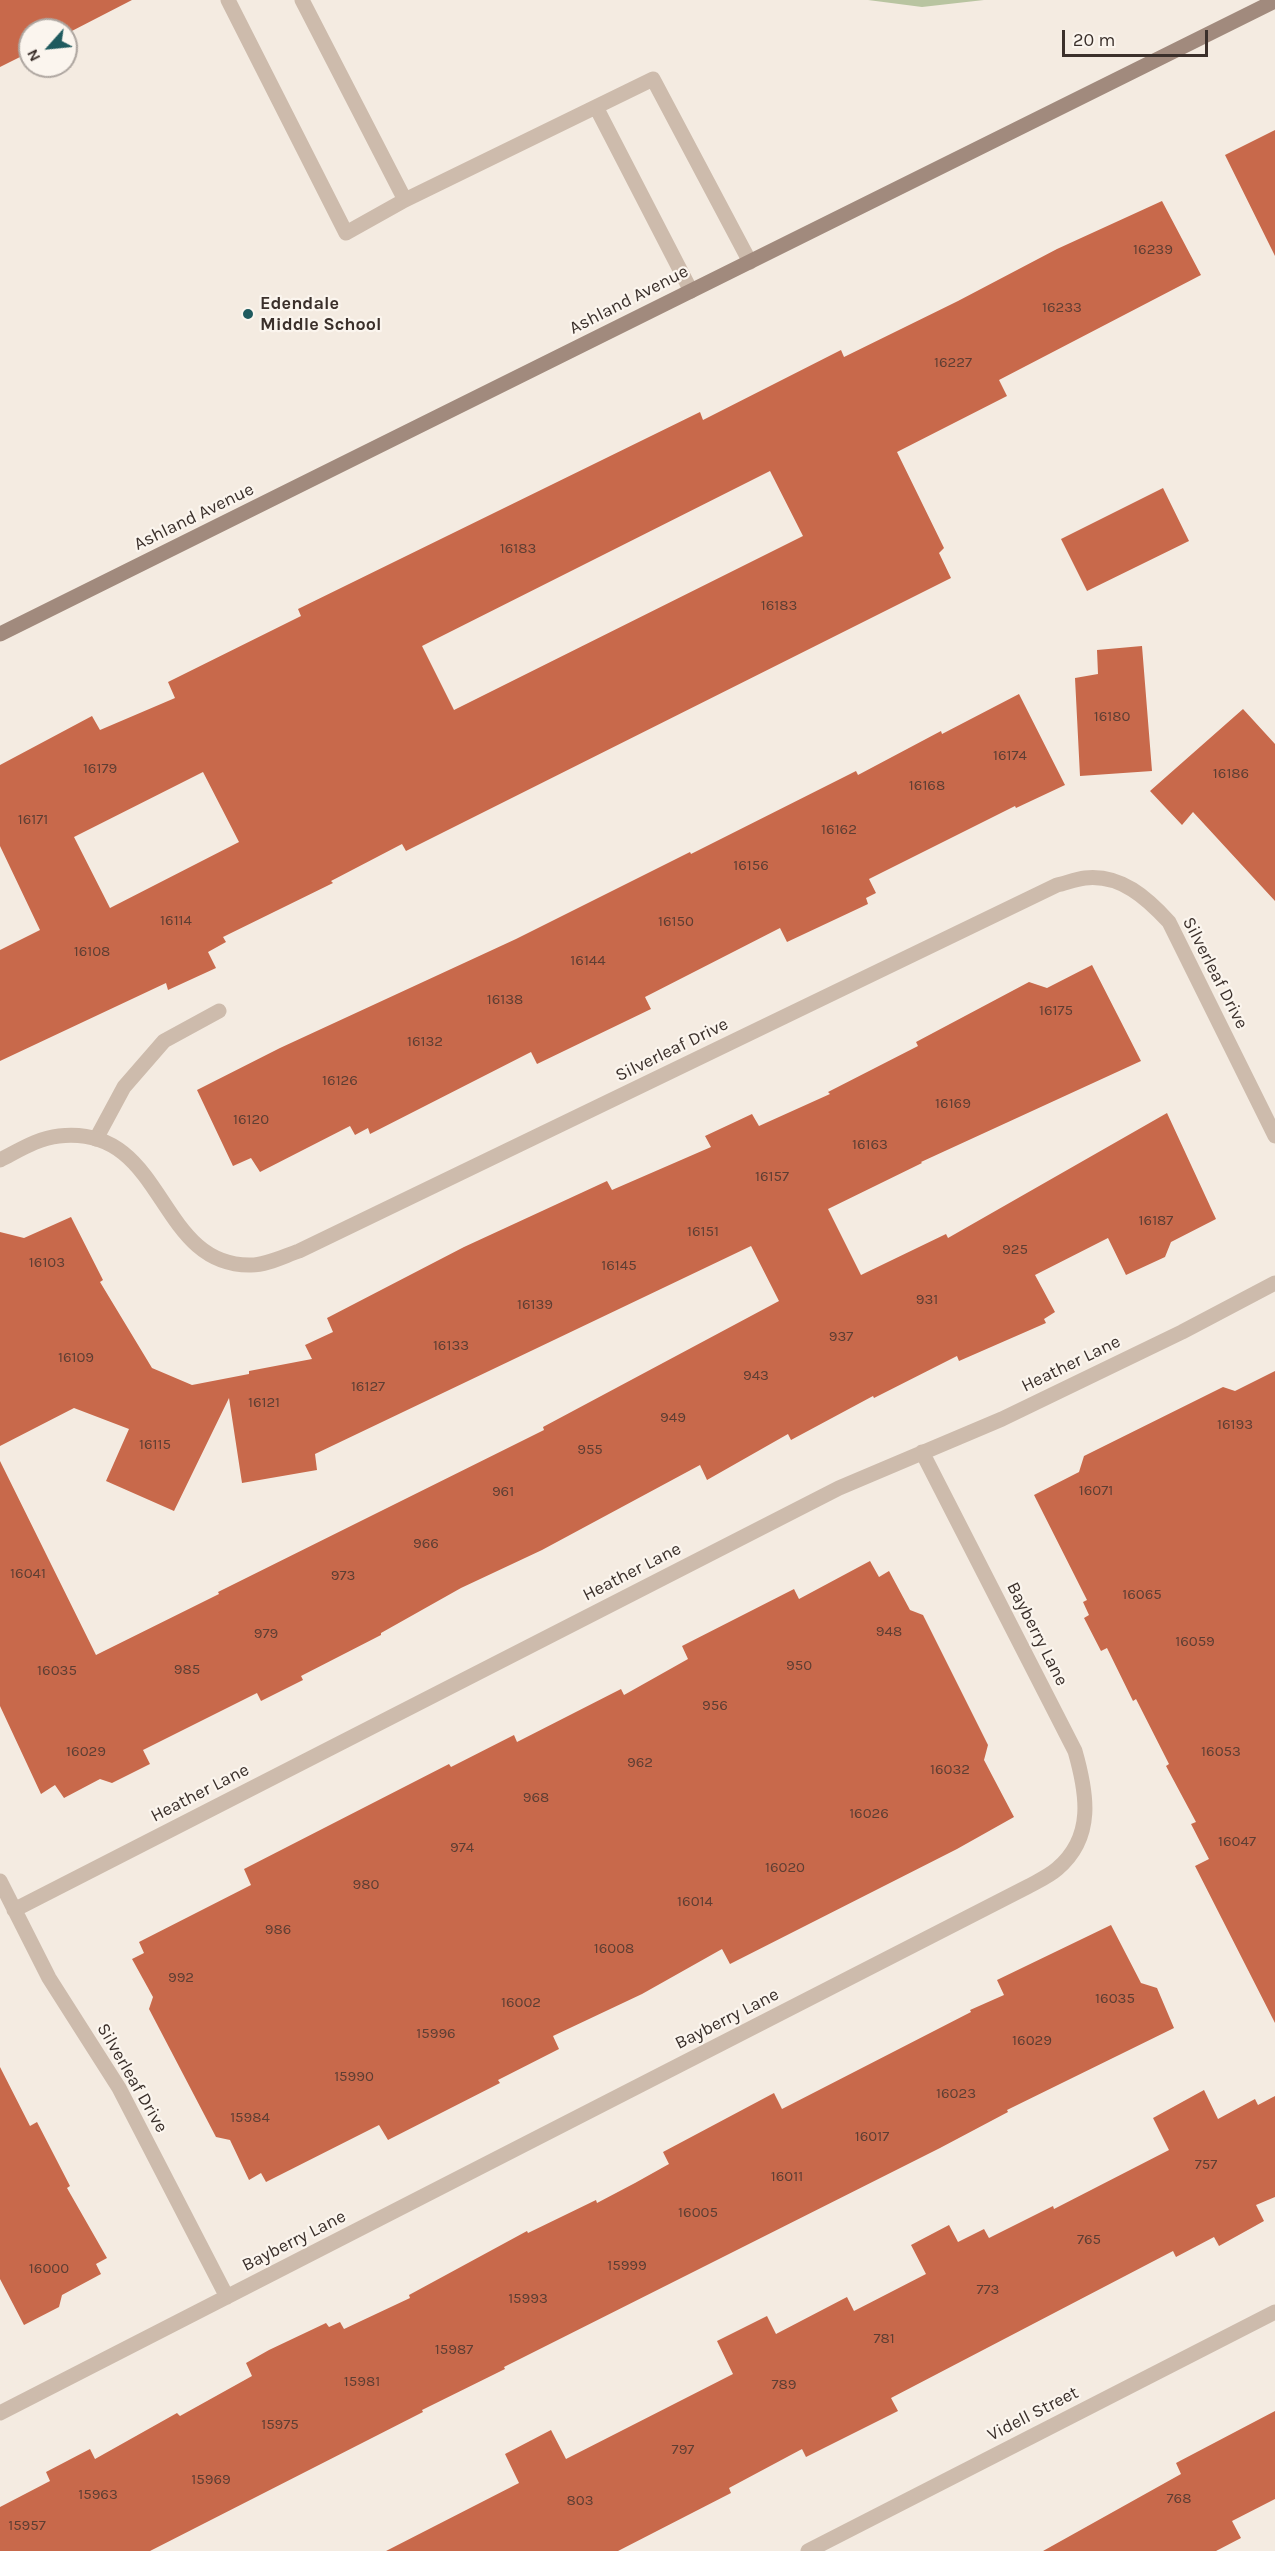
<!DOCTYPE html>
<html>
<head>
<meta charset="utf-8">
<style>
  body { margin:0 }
  #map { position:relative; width:1275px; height:2551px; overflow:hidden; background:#f4ebe1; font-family:Karla,sans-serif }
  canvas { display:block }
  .north { position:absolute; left:18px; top:18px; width:60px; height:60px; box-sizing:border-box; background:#fbf5ee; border:2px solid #aea6a0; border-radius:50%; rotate:243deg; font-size:16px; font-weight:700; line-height:24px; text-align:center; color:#3b302b }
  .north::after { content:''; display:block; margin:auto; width:21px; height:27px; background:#1f5a5e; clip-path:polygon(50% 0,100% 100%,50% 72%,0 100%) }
  .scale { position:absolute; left:1062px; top:30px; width:146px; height:27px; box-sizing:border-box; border:3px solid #3b302b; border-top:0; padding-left:8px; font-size:18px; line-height:21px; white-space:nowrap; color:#3b302b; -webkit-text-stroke:4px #fbf5ee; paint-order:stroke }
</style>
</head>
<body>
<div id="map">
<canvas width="1275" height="2551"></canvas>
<div class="north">N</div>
<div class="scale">20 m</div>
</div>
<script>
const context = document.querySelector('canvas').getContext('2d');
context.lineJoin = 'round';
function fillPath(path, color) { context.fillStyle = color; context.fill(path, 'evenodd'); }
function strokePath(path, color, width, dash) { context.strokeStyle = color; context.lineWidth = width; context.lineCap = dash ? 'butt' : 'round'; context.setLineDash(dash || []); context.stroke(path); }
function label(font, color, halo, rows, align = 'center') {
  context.font = font + ' Karla,sans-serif'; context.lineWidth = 4.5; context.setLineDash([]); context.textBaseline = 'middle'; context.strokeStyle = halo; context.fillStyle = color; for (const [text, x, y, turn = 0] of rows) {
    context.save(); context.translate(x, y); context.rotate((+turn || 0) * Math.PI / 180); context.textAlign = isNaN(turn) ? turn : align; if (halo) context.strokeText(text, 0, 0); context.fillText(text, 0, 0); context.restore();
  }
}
const green = new Path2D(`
  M 868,0 L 984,0 L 922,7 Z`);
const building = new Path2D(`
  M 0,0 L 132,0 L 66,34 L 66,30 L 30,30 L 30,52 L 0,67 Z
  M 1275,130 L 1275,256 L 1225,155 Z
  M 1162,201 L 1201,275 L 999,380 L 1007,396 L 897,452 L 944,548 L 939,553 L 951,578 L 406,851 L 402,844 L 331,881 L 333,883 L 223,937 L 226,942 L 208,952 L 216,968 L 168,990 L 166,983 L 0,1061 L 0,950 L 40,930 L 0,846 L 0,765 L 92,716 L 100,730 L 175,698 L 168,682 L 301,616 L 298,609 L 700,412 L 703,420 L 841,350 L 844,357 L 958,301 L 1057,249 ZM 770,471 L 803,536 L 454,710 L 422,646 ZM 203,772 L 239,842 L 110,908 L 74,837 Z
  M 1163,488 L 1189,541 L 1087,591 L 1061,539 Z
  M 1142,646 L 1152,771 L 1080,776 L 1075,678 L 1098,674 L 1097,650 Z
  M 1019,694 L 1065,785 L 1016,808 L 1015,806 L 869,879 L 876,893 L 866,898 L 868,904 L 787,942 L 780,928 L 645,997 L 651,1009 L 537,1064 L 531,1052 L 370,1134 L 368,1128 L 355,1135 L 350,1126 L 260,1172 L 251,1158 L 233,1166 L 197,1090 L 280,1048 L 516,939 L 690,852 L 691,854 L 856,771 L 858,775 L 941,731 L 942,734 Z
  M 1243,709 L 1275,744 L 1275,901 L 1193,812 L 1182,825 L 1150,791 Z
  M 1092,965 L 1141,1061 L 921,1162 L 922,1163 L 828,1209 L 861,1275 L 946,1234 L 948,1238 L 1167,1113 L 1216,1219 L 1171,1242 L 1165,1257 L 1126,1275 L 1108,1238 L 1035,1275 L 1055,1312 L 1044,1319 L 1046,1323 L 959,1361 L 957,1356 L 874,1398 L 873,1396 L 791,1440 L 788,1434 L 707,1480 L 700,1465 L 542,1550 L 461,1588 L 381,1633 L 381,1635 L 301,1676 L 303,1680 L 261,1701 L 257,1693 L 143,1750 L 150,1764 L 112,1783 L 100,1779 L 64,1798 L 55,1785 L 41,1794 L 0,1706 L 0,1461 L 96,1655 L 219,1594 L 218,1592 L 544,1430 L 543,1427 L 779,1301 L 751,1246 L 315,1454 L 317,1470 L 242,1483 L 229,1398 L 174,1511 L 106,1481 L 129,1429 L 74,1408 L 0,1446 L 0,1232 L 24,1238 L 71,1217 L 103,1280 L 100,1282 L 152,1368 L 192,1385 L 249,1374 L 249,1371 L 312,1359 L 305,1345 L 333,1332 L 327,1318 L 464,1247 L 607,1181 L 612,1190 L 711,1147 L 705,1136 L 752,1114 L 759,1126 L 830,1094 L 828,1092 L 918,1046 L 916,1042 L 1029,982 L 1047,988 Z
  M 1275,1371 L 1275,2023 L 1195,1866 L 1209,1859 L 1191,1824 L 1196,1822 L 1166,1766 L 1169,1764 L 1136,1699 L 1133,1701 L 1107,1648 L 1101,1651 L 1084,1618 L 1089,1615 L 1083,1602 L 1087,1600 L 1034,1495 L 1079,1472 L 1084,1456 L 1223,1387 L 1235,1391 Z
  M 870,1561 L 879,1577 L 889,1571 L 910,1610 L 923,1615 L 988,1745 L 984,1760 L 1014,1817 L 957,1849 L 730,1964 L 722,1949 L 642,1994 L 553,2036 L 559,2049 L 498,2080 L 500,2083 L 388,2140 L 379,2125 L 266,2182 L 261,2173 L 249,2180 L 230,2140 L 216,2137 L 149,2009 L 153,1997 L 132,1959 L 144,1953 L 139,1942 L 251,1885 L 244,1869 L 449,1764 L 451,1767 L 514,1735 L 517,1742 L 621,1689 L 624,1695 L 688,1659 L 682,1646 L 794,1589 L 799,1599 Z
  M 1111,1925 L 1141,1983 L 1157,1988 L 1174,2028 L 1007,2110 L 1008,2112 L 940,2148 L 504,2367 L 505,2369 L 422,2410 L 423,2412 L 150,2551 L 0,2551 L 0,2507 L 50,2481 L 46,2472 L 90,2449 L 95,2459 L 177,2413 L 180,2416 L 252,2376 L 246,2363 L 269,2350 L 326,2323 L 329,2327 L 340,2322 L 344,2329 L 410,2298 L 409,2295 L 527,2231 L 528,2233 L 596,2200 L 597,2203 L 635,2183 L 669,2164 L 663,2152 L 774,2093 L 782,2109 L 971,2012 L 970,2010 L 1004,1995 L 997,1980 Z
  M 0,2067 L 30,2126 L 37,2122 L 70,2186 L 67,2188 L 107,2258 L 96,2264 L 101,2274 L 62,2295 L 59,2307 L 24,2325 L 0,2279 Z
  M 1204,2090 L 1218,2119 L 1255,2099 L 1258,2105 L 1275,2096 L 1275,2197 L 1256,2205 L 1264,2221 L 1219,2246 L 1214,2237 L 1176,2257 L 1173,2251 L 891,2398 L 898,2411 L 806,2457 L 802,2449 L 729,2488 L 731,2493 L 618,2551 L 386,2551 L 519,2483 L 505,2454 L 551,2430 L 566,2459 L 733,2374 L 717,2341 L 767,2316 L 776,2334 L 847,2297 L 854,2311 L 926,2274 L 911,2245 L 949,2225 L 958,2242 L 984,2229 L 989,2238 L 1053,2206 L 1054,2209 L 1169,2150 L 1153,2118 Z
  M 1275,2411 L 1275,2499 L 1232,2521 L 1241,2538 L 1216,2551 L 1043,2551 L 1181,2474 L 1176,2463 Z`);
const lane = new Path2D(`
  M 228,0 L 346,233 L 405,200 L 653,79 L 750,262
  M 302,0 L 405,200
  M 596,107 L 691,291
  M 96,1139 L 124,1087 L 164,1041 L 219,1011`);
const street = new Path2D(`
  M 0,1160 C 18,1151 38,1138 59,1136 C 167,1124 155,1267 251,1265 C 267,1265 284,1256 299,1251 L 1057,885 C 1066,883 1076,879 1085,878 C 1121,874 1147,898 1169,922 L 1275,1136
  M 0,1881 L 49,1978 L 119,2088 L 227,2297
  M 14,1910 L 839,1488 L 1002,1419 L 1182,1332 L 1275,1283
  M 0,2413 L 1029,1886 C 1038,1881 1049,1876 1057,1869 C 1095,1837 1087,1793 1075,1751 L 922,1452
  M 808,2551 L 1275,2312`);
const secondary = new Path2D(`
  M 0,634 L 1275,1`);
const markers = [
  [248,314,6,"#1f5a5e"]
];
const numberNames = [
  ["16239",1153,250],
  ["16233",1062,308],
  ["16227",953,363],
  ["16183",518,549],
  ["16183",779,606],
  ["16180",1112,717],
  ["16174",1010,756],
  ["16179",100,769],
  ["16186",1231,774],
  ["16168",927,786],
  ["16171",33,820],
  ["16162",839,830],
  ["16156",751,866],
  ["16114",176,921],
  ["16150",676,922],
  ["16108",92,952],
  ["16144",588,961],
  ["16138",505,1000],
  ["16175",1056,1011],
  ["16132",425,1042],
  ["16126",340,1081],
  ["16169",953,1104],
  ["16120",251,1120],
  ["16163",870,1145],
  ["16157",772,1177],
  ["16187",1156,1221],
  ["16151",703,1232],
  ["925",1015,1250],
  ["16103",47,1263],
  ["16145",619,1266],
  ["931",927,1300],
  ["16139",535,1305],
  ["937",841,1337],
  ["16133",451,1346],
  ["16109",76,1358],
  ["943",756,1376],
  ["16127",368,1387],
  ["16121",264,1403],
  ["949",673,1418],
  ["16193",1235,1425],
  ["16115",155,1445],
  ["955",590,1450],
  ["16071",1096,1491],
  ["961",503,1492],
  ["966",426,1544],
  ["16041",28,1574],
  ["973",343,1576],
  ["16065",1142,1595],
  ["948",889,1632],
  ["979",266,1634],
  ["16059",1195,1642],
  ["950",799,1666],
  ["985",187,1670],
  ["16035",57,1671],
  ["956",715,1706],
  ["16029",86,1752],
  ["16053",1221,1752],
  ["962",640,1763],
  ["16032",950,1770],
  ["968",536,1798],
  ["16026",869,1814],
  ["16047",1237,1842],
  ["974",462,1848],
  ["16020",785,1868],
  ["980",366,1885],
  ["16014",695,1902],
  ["986",278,1930],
  ["16008",614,1949],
  ["992",181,1978],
  ["16035",1115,1999],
  ["16002",521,2003],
  ["15996",436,2034],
  ["16029",1032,2041],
  ["15990",354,2077],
  ["16023",956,2094],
  ["15984",250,2118],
  ["16017",872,2137],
  ["757",1206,2165],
  ["16011",787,2177],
  ["16005",698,2213],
  ["765",1089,2240],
  ["15999",627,2266],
  ["16000",49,2269],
  ["773",988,2290],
  ["15993",528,2299],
  ["781",884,2339],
  ["15987",454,2350],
  ["15981",362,2382],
  ["789",784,2385],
  ["15975",280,2425],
  ["797",683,2450],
  ["15969",211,2480],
  ["15963",98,2495],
  ["768",1179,2499],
  ["803",580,2501],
  ["15957",27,2526]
];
const streetNames = [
  ["Ashland Avenue",629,300,-27],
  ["Ashland Avenue",194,517,-26],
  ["Silverleaf Drive",1215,973,63],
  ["Silverleaf Drive",672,1050,-26],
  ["Heather Lane",1071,1364,-26],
  ["Heather Lane",632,1572,-27],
  ["Bayberry Lane",1037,1634,63],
  ["Heather Lane",200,1793,-27],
  ["Bayberry Lane",727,2019,-27],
  ["Silverleaf Drive",132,2078,60],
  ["Bayberry Lane",294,2241,-27],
  ["Videll Street",1033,2414,-27]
];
const poiNames = [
  ["Edendale",260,304],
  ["Middle School",260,325]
];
fillPath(green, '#b8c4a0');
fillPath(building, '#c8694b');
strokePath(lane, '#cdbbac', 15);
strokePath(street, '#cdbbac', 15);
strokePath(secondary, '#a18a7d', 15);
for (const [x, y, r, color] of markers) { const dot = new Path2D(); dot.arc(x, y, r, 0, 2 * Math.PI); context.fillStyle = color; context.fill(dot); strokePath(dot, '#fbf5ee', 2); }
label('15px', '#5e3e33', null, numberNames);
label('18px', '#3b302b', '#fbf5ee', streetNames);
label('bold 18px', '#3b302b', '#fbf5ee', poiNames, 'left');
</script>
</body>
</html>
